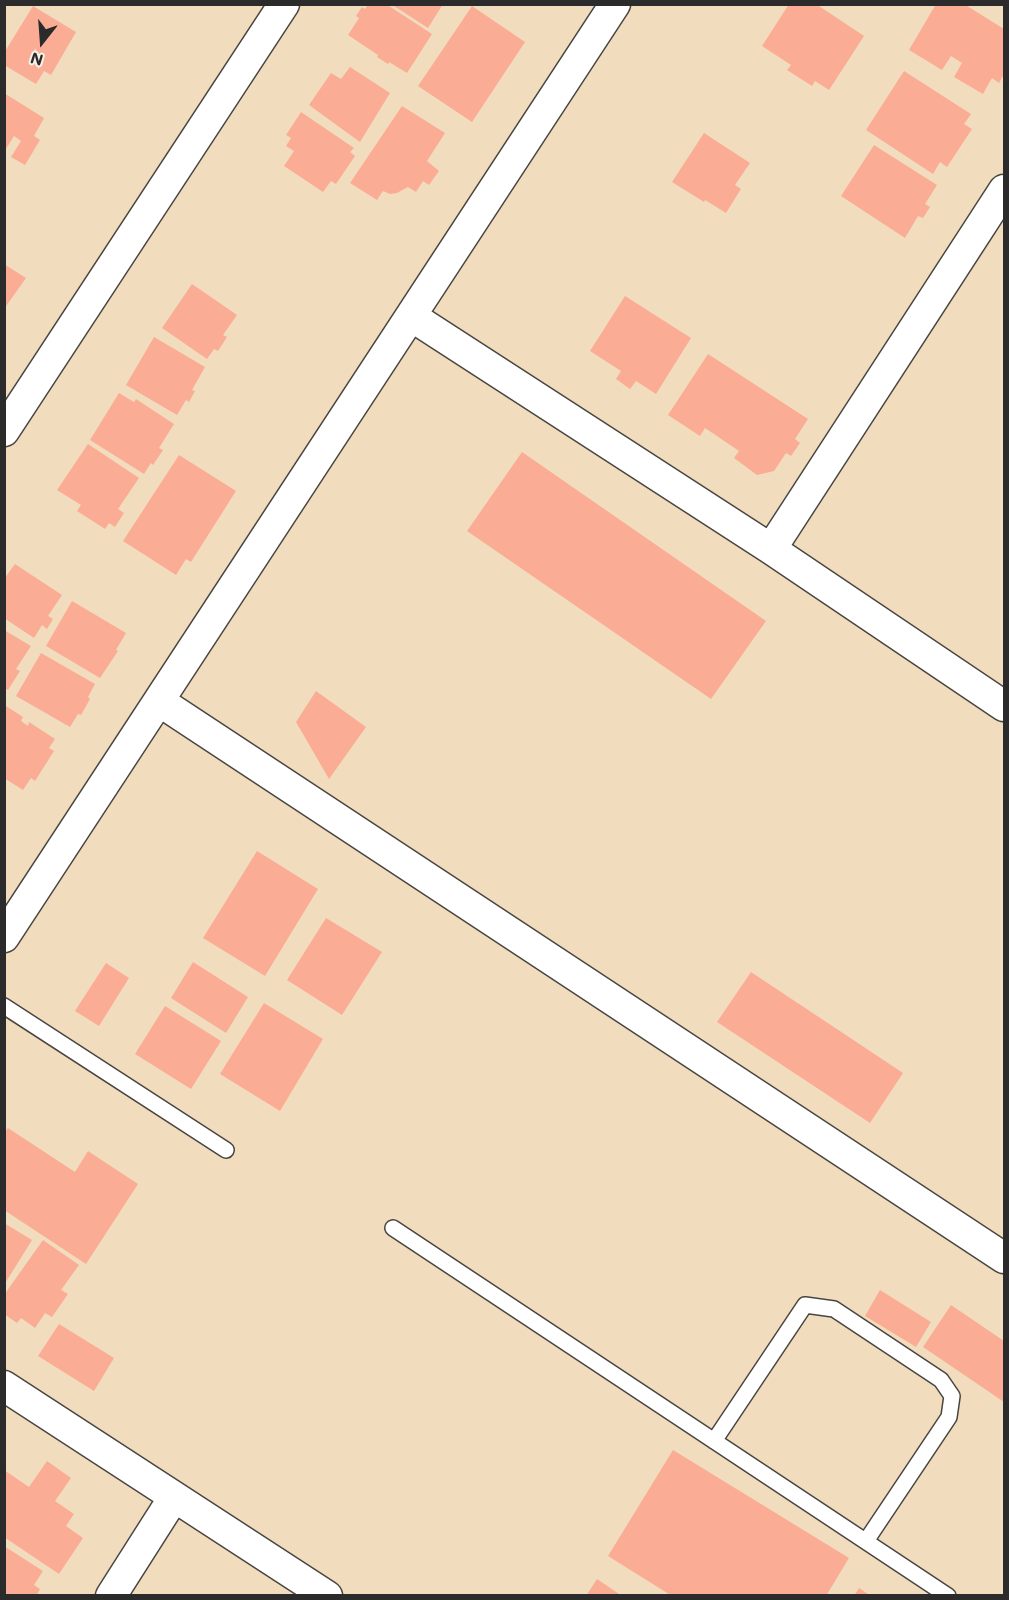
<!DOCTYPE html>
<html>
<head>
<meta charset="utf-8">
<style>
  body { margin:0 }
  #map { position:relative; width:1009px; height:1600px; overflow:hidden; background:#f2dcbe; font-family:Mali,sans-serif }
  canvas { display:block }
  .frame { position:absolute; inset:0; border:6px solid #2b2b2b; pointer-events:none }
  .north { position:absolute; left:12px; top:12px; width:60px; height:60px; -webkit-text-stroke:4px #f7f3e8; paint-order:stroke; rotate:197deg; font-size:16px; font-weight:700; line-height:24px; text-align:center; color:#2b2b2b }
  .north::after { content:''; display:block; margin:auto; width:21px; height:27px; background:#2b2b2b; clip-path:polygon(50% 0,100% 100%,50% 72%,0 100%) }
</style>
</head>
<body>
<div id="map">
<canvas width="1009" height="1600"></canvas>
<div class="frame"></div>
<div class="north">N</div>
</div>
<script>
const context = document.querySelector('canvas').getContext('2d');
context.lineJoin = 'round';
function fillPath(path, color) { context.fillStyle = color; context.fill(path, 'evenodd'); }
function strokePath(path, color, width, dash) { context.strokeStyle = color; context.lineWidth = width; context.lineCap = dash ? 'butt' : 'round'; context.setLineDash(dash || []); context.stroke(path); }
const building = new Path2D(`
  M 368,4 L 386,4 L 432,34 L 407,73 L 389,62 L 388,64 L 377,57 L 378,55 L 348,35 L 359,18 L 356,16 L 362,7 L 365,9 Z
  M 391,4 L 443,4 L 428,28 Z
  M 789,4 L 816,4 L 864,36 L 829,90 L 815,81 L 812,86 L 787,70 L 791,65 L 762,46 Z
  M 936,4 L 964,4 L 1004,29 L 1004,74 L 999,83 L 992,78 L 983,94 L 954,77 L 962,63 L 951,56 L 942,70 L 909,50 Z
  M 33,6 L 76,32 L 51,75 L 44,71 L 36,84 L 4,65 L 4,53 Z
  M 472,6 L 525,42 L 472,122 L 418,86 Z
  M 350,67 L 390,93 L 360,142 L 309,105 L 331,73 L 341,79 Z
  M 904,71 L 971,114 L 964,124 L 972,129 L 947,167 L 940,162 L 933,174 L 866,130 Z
  M 4,93 L 44,118 L 34,136 L 40,140 L 25,165 L 11,157 L 21,141 L 14,136 L 4,152 Z
  M 402,106 L 445,133 L 427,161 L 439,171 L 429,185 L 423,181 L 416,192 L 408,187 L 397,193 L 390,194 L 383,191 L 377,200 L 350,183 Z
  M 301,112 L 354,148 L 350,152 L 355,156 L 336,184 L 331,181 L 323,192 L 284,166 L 294,151 L 286,146 L 291,138 L 286,135 Z
  M 704,133 L 750,163 L 735,185 L 741,189 L 726,213 L 705,200 L 704,202 L 672,182 Z
  M 874,145 L 937,185 L 925,204 L 930,207 L 923,218 L 918,216 L 905,238 L 841,196 Z
  M 4,264 L 26,278 L 4,309 Z
  M 192,284 L 237,315 L 223,335 L 227,337 L 218,351 L 214,349 L 207,359 L 162,328 Z
  M 625,296 L 691,338 L 656,394 L 636,381 L 630,389 L 616,379 L 621,371 L 590,351 Z
  M 154,337 L 205,367 L 192,390 L 195,391 L 189,402 L 186,400 L 177,415 L 126,385 Z
  M 708,354 L 808,419 L 795,439 L 800,443 L 791,456 L 786,453 L 774,471 L 757,475 L 734,458 L 739,451 L 705,428 L 700,436 L 668,415 Z
  M 119,393 L 134,402 L 136,399 L 174,424 L 159,448 L 163,450 L 153,465 L 151,463 L 144,474 L 90,440 Z
  M 88,444 L 139,478 L 118,509 L 124,513 L 115,527 L 109,523 L 105,529 L 77,511 L 81,505 L 57,490 Z
  M 522,452 L 766,621 L 711,699 L 467,531 Z
  M 179,455 L 236,491 L 191,562 L 186,559 L 176,575 L 123,541 Z
  M 15,564 L 62,595 L 48,616 L 53,619 L 47,629 L 42,625 L 34,638 L 4,618 L 4,579 Z
  M 72,601 L 126,633 L 116,650 L 118,651 L 100,678 L 46,646 Z
  M 4,630 L 31,646 L 16,669 L 20,671 L 8,690 L 4,688 Z
  M 41,653 L 95,684 L 88,697 L 90,699 L 81,715 L 78,714 L 70,727 L 16,696 Z
  M 316,691 L 366,727 L 329,779 L 296,722 Z
  M 6,706 L 23,717 L 21,721 L 28,726 L 29,722 L 55,739 L 49,748 L 54,751 L 35,781 L 31,778 L 23,790 L 4,778 Z
  M 257,851 L 318,889 L 265,976 L 203,938 Z
  M 326,918 L 382,952 L 342,1015 L 287,980 Z
  M 193,962 L 248,997 L 226,1033 L 171,998 Z
  M 106,963 L 129,978 L 99,1026 L 75,1011 Z
  M 751,972 L 903,1073 L 870,1123 L 717,1022 Z
  M 264,1003 L 323,1039 L 280,1111 L 220,1074 Z
  M 165,1006 L 221,1041 L 191,1089 L 135,1054 Z
  M 8,1128 L 75,1172 L 88,1151 L 138,1184 L 86,1264 L 4,1210 L 4,1133 Z
  M 4,1223 L 32,1240 L 4,1285 Z
  M 43,1240 L 79,1265 L 61,1290 L 68,1294 L 52,1317 L 45,1313 L 35,1328 L 21,1318 L 17,1323 L 4,1314 L 4,1295 Z
  M 880,1290 L 931,1322 L 916,1347 L 865,1316 Z
  M 951,1305 L 1004,1341 L 1004,1402 L 923,1347 Z
  M 59,1324 L 114,1358 L 94,1391 L 38,1356 Z
  M 673,1450 L 849,1558 L 826,1596 L 672,1596 L 608,1556 Z
  M 47,1461 L 71,1478 L 55,1501 L 74,1514 L 66,1526 L 83,1538 L 59,1574 L 4,1537 L 4,1470 L 29,1487 Z
  M 4,1546 L 43,1571 L 34,1585 L 40,1589 L 36,1596 L 4,1596 Z
  M 597,1579 L 622,1596 L 586,1596 Z
  M 859,1588 L 871,1596 L 854,1596 Z`);
const service = new Path2D(`
  M 4,1006 L 226,1150
  M 393,1228 L 948,1596
  M 714,1441 L 805,1305 L 834,1309 L 941,1380 L 952,1396 L 949,1417 L 866,1541`);
const minor = new Path2D(`
  M 411,316 L 771,549 L 1004,706
  M 4,431 L 284,4
  M 771,549 L 1004,190
  M 159,701 L 1004,1258
  M 4,937 L 615,4
  M 4,1386 L 327,1596
  M 111,1596 L 174,1497`);
fillPath(building, '#faad94');
strokePath(service, '#494641', 18);
strokePath(minor, '#494641', 33);
strokePath(service, '#fff', 15);
strokePath(minor, '#fff', 30);
</script>
</body>
</html>
